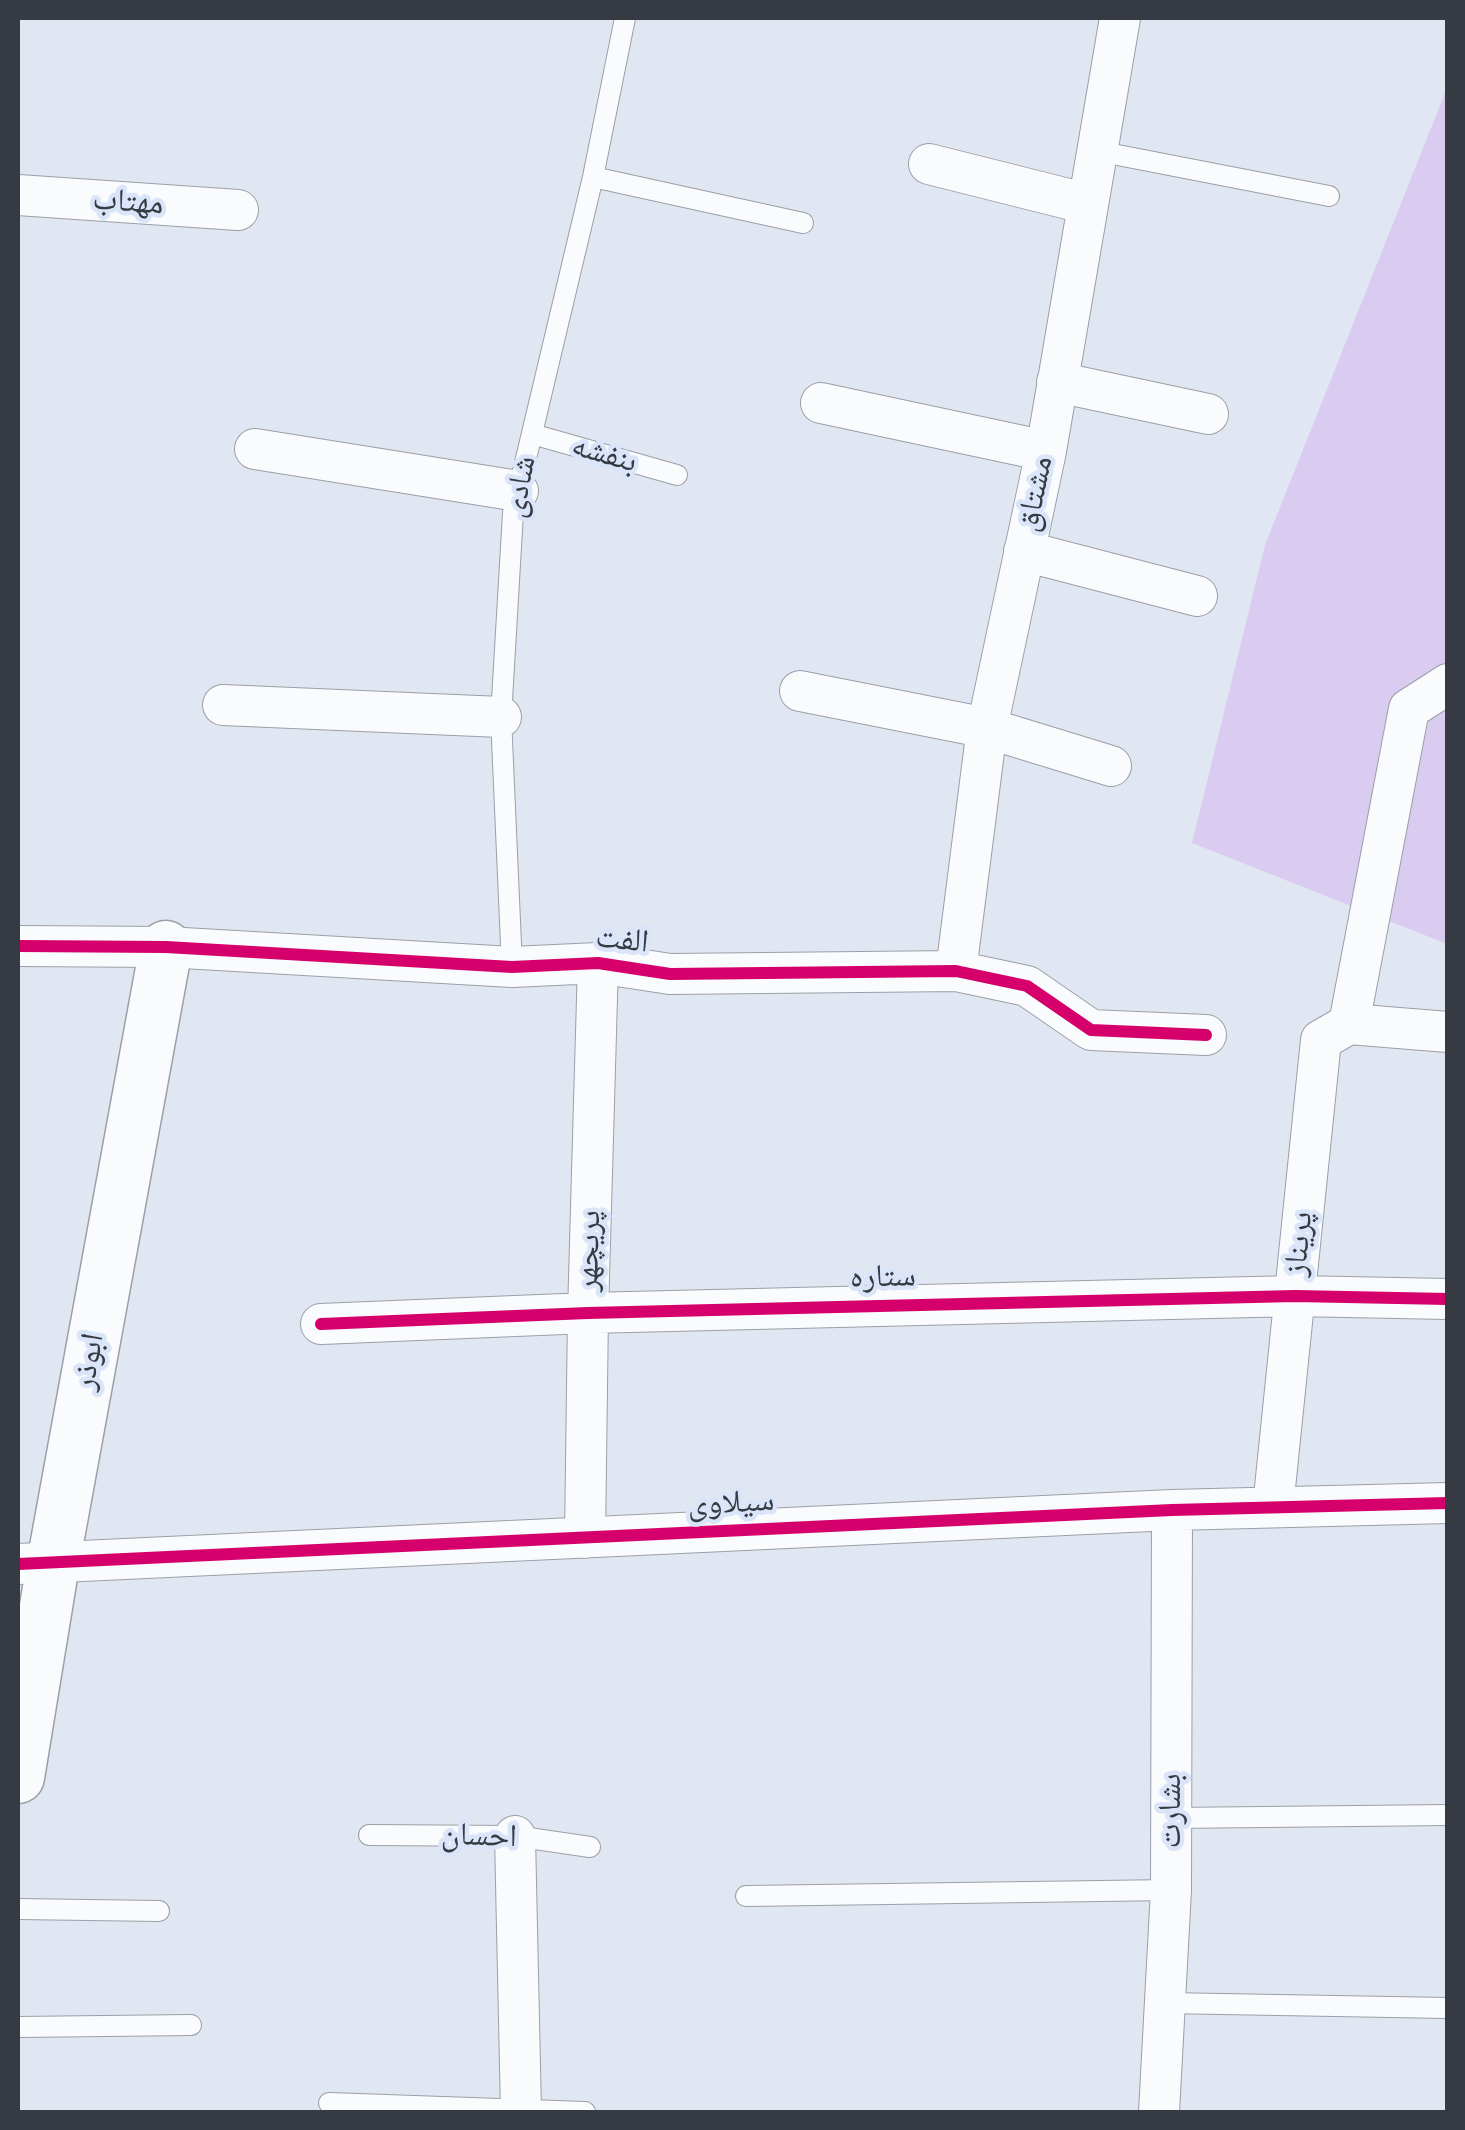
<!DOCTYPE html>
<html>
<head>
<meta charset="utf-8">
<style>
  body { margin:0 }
  #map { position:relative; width:1465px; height:2130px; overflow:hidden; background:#e1e7f2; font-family:Roboto,sans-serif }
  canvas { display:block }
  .frame { position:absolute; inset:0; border:20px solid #363a42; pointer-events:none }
</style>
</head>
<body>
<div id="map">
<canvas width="1465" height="2130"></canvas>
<div class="frame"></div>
</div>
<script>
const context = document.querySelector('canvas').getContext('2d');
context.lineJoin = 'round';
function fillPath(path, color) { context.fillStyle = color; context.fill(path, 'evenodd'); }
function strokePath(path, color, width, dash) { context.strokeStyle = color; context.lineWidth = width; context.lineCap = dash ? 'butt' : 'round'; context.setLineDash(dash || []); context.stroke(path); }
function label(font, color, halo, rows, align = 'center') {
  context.font = font + ' Roboto,"Noto Naskh Arabic",sans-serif'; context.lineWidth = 9; context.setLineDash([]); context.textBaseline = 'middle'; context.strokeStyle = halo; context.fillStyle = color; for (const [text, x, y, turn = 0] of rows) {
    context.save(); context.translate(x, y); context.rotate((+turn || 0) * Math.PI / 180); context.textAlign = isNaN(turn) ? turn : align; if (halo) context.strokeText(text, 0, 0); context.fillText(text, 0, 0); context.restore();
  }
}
const green = new Path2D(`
  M 1447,88 L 1447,944 L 1192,843 L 1265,545 Z`);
const service = new Path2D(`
  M 1097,151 L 1329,196
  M 593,177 L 803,223
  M 532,434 L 677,475
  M 512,967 L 501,717 L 513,513 L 593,177 L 625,18
  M 1172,1818 L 1448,1815
  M 369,1835 L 515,1836 L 590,1847
  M 746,1896 L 1171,1890
  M 18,1909 L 159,1911
  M 1165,2003 L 1448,2008
  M 18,2027 L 191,2025
  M 329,2103 L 585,2112`);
const minor = new Path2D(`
  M 929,164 L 1088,204
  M 18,195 L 238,210
  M 1057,382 L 1208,414
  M 821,403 L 1046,451
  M 255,449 L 518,491
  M 1024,551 L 1197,596
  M 800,691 L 987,728 L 1111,766
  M 223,705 L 501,717
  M 18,946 L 166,947 L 512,967 L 598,963 L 670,974 L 956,971 L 1027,986 L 1091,1030 L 1206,1035
  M 956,971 L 987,728 L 1046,451 L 1120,18
  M 1349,1024 L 1448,1032
  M 321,1324 L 588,1313 L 1295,1296 L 1448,1299
  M 1273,1507 L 1321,1040 L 1349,1024 L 1409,709 L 1448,684
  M 585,1538 L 588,1313 L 598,963
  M 18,1564 L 1172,1510 L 1448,1503
  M 515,1836 L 521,2112
  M 1159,2112 L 1171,1890 L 1172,1510`);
const tertiary = new Path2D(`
  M 18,1777 L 53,1564 L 166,947`);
const cycleway = new Path2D(`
  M 18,946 L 166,947 L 512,967 L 598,963 L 670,974 L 956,971 L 1027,986 L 1091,1030 L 1206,1035
  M 321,1324 L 588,1313 L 1295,1296 L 1448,1299
  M 18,1564 L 1172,1510 L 1448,1503`);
const streetNames = [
  ["مهتاب",128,203,4],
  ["بنفشه",604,455,16],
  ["شادی",521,487,-79],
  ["مشتاق",1036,494,-78],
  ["الفت",622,941,6],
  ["پریناز",1300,1244,-84],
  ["پریچهر",590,1251,-88],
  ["ستاره",883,1278,-1],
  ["ابوذر",90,1362,-80],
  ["سیلاوی",731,1504,-3],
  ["بشارت",1172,1811,-90],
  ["احسان",479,1837,2]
];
fillPath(green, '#d9ccf0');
strokePath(service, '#9b9fa7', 22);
strokePath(minor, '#9b9fa7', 42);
strokePath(tertiary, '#9b9fa7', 55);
strokePath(service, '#fafbfd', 20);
strokePath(minor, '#fafbfd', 40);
strokePath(tertiary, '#fafbfd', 52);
strokePath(cycleway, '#d6006c', 12);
label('32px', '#363a42', '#dae5f9', streetNames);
</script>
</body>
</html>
